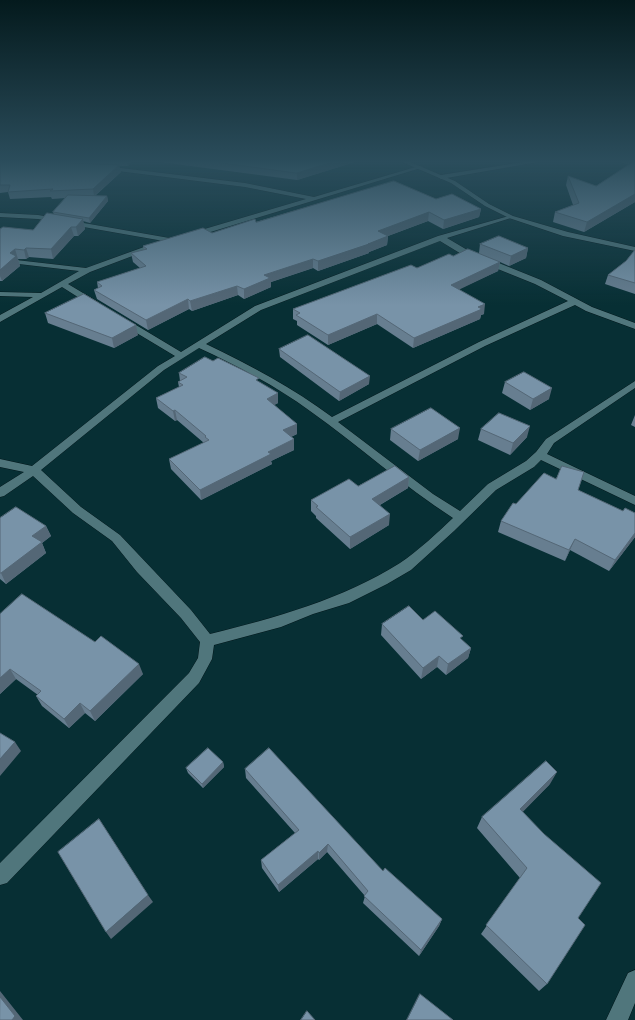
<!DOCTYPE html>
<html>
<head>
<meta charset="utf-8">
<style>
  body { margin:0 }
  canvas { display:block; background:#072f34 }
</style>
</head>
<body>
<canvas width="635" height="1020"></canvas>
<script>
const context = document.querySelector('canvas').getContext('2d');
context.lineJoin = 'round';
function strokePath(path, color, width, dash) { context.strokeStyle = color; context.lineWidth = width; context.lineCap = dash ? 'butt' : 'round'; context.setLineDash(dash || []); context.stroke(path); }
function fillPath(path, color) { context.fillStyle = color; context.fill(path, 'evenodd'); }
const street = new Path2D(`
  M 523,162 L 538,162 L 441,179 L 438,177 L 441,175 Z
  M 104,166 L 245,183 L 314,197 L 419,166 L 424,167 L 194,237 L 191,237 L 191,233 L 306,199 L 245,187 L 102,169 L 102,167 Z
  M 0,213 L 38,215 L 175,239 L 179,241 L 175,243 L 38,219 L 0,217 Z
  M 509,216 L 514,217 L 447,238 L 469,251 L 541,280 L 592,307 L 635,323 L 635,329 L 586,311 L 575,305 L 485,346 L 338,422 L 433,494 L 460,511 L 488,484 L 526,461 L 536,452 L 546,439 L 635,381 L 635,388 L 554,443 L 547,454 L 635,496 L 635,505 L 541,460 L 534,467 L 496,490 L 454,531 L 411,570 L 387,584 L 349,603 L 313,614 L 281,627 L 214,645 L 212,659 L 199,683 L 7,883 L 0,885 L 0,863 L 189,673 L 198,658 L 200,642 L 181,618 L 137,572 L 112,541 L 73,513 L 33,476 L 4,496 L 0,497 L 0,487 L 24,472 L 0,467 L 0,459 L 32,466 L 158,366 L 175,356 L 120,323 L 119,321 L 120,319 L 126,319 L 181,352 L 255,306 L 438,236 ZM 440,241 L 463,255 L 535,284 L 568,301 L 479,342 L 332,417 C 293,388 250,365 206,344 L 261,310 ZM 199,348 C 238,366 276,386 310,411 C 358,445 403,486 453,518 C 438,532 417,552 400,563 C 343,599 275,618 210,634 L 191,610 L 120,535 L 81,507 L 41,470 L 164,370 Z
  M 144,247 L 147,247 L 151,249 L 90,272 L 68,284 L 98,302 L 99,304 L 98,306 L 92,306 L 62,287 L 0,322 L 0,315 L 33,297 L 0,296 L 0,292 L 41,293 L 79,271 L 19,264 L 16,264 L 16,260 L 86,268 Z
  M 635,970 L 635,1003 L 628,1020 L 606,1020 L 628,973 Z`);
const secondary = new Path2D(`
  M 402,162 L 410,162 L 455,181 L 489,204 L 513,216 L 568,232 L 635,247 L 635,251 L 563,236 L 509,218 L 485,206 L 451,183 Z
  M 622,162 L 635,163 L 635,167 L 623,163 Z`);
const wall = new Path2D(`
  M 0,162 L 132,162 L 128,166 L 119,166 L 121,172 L 95,196 L 107,196 L 108,201 L 90,223 L 83,221 L 85,229 L 78,236 L 74,236 L 53,259 L 29,257 L 26,259 L 18,259 L 20,266 L 2,281 L 0,281 L 0,229 L 33,230 L 54,215 L 53,212 L 66,198 L 52,199 L 51,197 L 10,199 L 8,192 L 0,193 Z
  M 160,162 L 355,162 L 297,180 Z
  M 635,162 L 635,202 L 584,232 L 553,222 L 555,212 L 573,205 L 566,185 L 568,176 L 596,186 Z
  M 436,199 L 481,209 L 479,217 L 443,229 L 428,221 L 388,236 L 387,245 L 369,252 L 369,253 L 318,271 L 313,268 L 271,282 L 271,287 L 244,299 L 238,295 L 192,311 L 189,309 L 148,330 L 97,299 L 94,290 L 98,288 L 97,282 L 140,268 L 133,262 L 131,253 L 144,250 L 143,246 L 212,233 L 256,222 Z
  M 480,244 L 528,248 L 526,258 L 509,266 L 500,262 L 498,271 L 459,289 L 484,314 L 481,315 L 480,319 L 413,348 L 377,324 L 328,345 L 297,325 L 297,321 L 293,319 L 293,309 L 453,256 L 479,253 Z
  M 635,250 L 635,294 L 605,284 L 608,275 L 626,261 Z
  M 45,313 L 138,335 L 114,348 L 48,323 Z
  M 279,349 L 369,384 L 339,401 L 280,357 Z
  M 179,373 L 259,383 L 278,393 L 278,403 L 274,405 L 297,424 L 297,434 L 291,437 L 294,439 L 294,450 L 271,461 L 272,464 L 201,500 L 171,469 L 169,459 L 204,443 L 177,420 L 175,421 L 158,408 L 156,398 L 179,387 L 178,382 L 180,381 Z
  M 505,382 L 549,399 L 530,410 L 502,393 Z
  M 635,415 L 635,427 L 631,425 Z
  M 391,429 L 458,439 L 418,461 L 390,440 Z
  M 481,429 L 527,437 L 510,455 L 478,440 Z
  M 409,477 L 408,488 L 380,505 L 389,525 L 350,549 L 316,518 L 316,516 L 311,511 L 311,500 L 358,486 Z
  M 578,490 L 623,511 L 635,513 L 635,537 L 609,571 L 570,550 L 565,561 L 498,532 L 501,521 L 516,504 Z
  M 0,518 L 46,526 L 51,536 L 42,543 L 46,553 L 6,584 L 0,579 Z
  M 0,614 L 143,674 L 95,721 L 85,713 L 69,728 L 42,706 L 36,696 L 38,695 L 16,679 L 0,694 Z
  M 423,620 L 462,640 L 471,648 L 468,658 L 446,675 L 437,667 L 421,679 L 381,635 L 382,624 Z
  M 223,762 L 224,767 L 203,788 L 188,773 L 186,768 Z
  M 245,769 L 383,871 L 442,919 L 439,926 L 419,956 L 363,903 L 365,896 L 327,852 L 319,860 L 318,859 L 279,892 L 262,868 L 261,860 L 295,833 L 246,778 Z
  M 550,784 L 522,812 L 578,918 L 547,984 L 539,991 L 481,934 L 520,878 L 477,828 L 482,817 Z`);
const shadedWall = new Path2D(`
  M 127,162 L 132,162 L 128,166 Z
  M 332,162 L 355,162 L 297,180 L 297,173 Z
  M 119,165 L 121,172 L 94,196 L 93,189 Z
  M 635,194 L 635,202 L 584,232 L 587,222 Z
  M 107,196 L 108,201 L 90,223 L 89,218 Z
  M 481,209 L 479,217 L 443,229 L 444,220 Z
  M 429,212 L 428,221 L 377,240 L 378,231 Z
  M 83,219 L 85,229 L 78,236 L 76,227 Z
  M 71,227 L 74,236 L 53,259 L 51,249 Z
  M 388,236 L 387,245 L 369,252 L 369,253 L 318,271 L 318,261 Z
  M 26,248 L 29,257 L 26,259 L 24,250 Z
  M 528,248 L 526,258 L 509,266 L 511,256 Z
  M 15,249 L 18,259 L 20,266 L 2,281 L 0,276 L 0,270 L 10,253 Z
  M 313,259 L 313,268 L 271,282 L 271,287 L 244,299 L 244,289 L 264,275 Z
  M 500,262 L 498,271 L 450,294 L 451,285 Z
  M 237,286 L 238,295 L 192,311 L 190,301 Z
  M 188,299 L 189,309 L 148,330 L 146,320 Z
  M 485,304 L 484,314 L 481,315 L 480,319 L 413,348 L 414,338 L 478,307 Z
  M 377,314 L 377,324 L 328,345 L 328,335 Z
  M 136,325 L 138,335 L 114,348 L 112,338 Z
  M 370,376 L 369,384 L 339,401 L 340,392 Z
  M 552,388 L 549,399 L 530,410 L 533,399 Z
  M 278,393 L 278,403 L 267,409 L 267,399 Z
  M 175,410 L 177,420 L 175,421 L 173,411 Z
  M 297,424 L 297,434 L 284,440 L 283,430 Z
  M 530,426 L 527,437 L 510,455 L 513,443 Z
  M 460,428 L 458,439 L 418,461 L 420,450 Z
  M 294,439 L 294,450 L 271,461 L 272,464 L 201,500 L 200,490 L 268,452 Z
  M 409,477 L 408,488 L 371,510 L 372,499 Z
  M 390,514 L 389,525 L 350,549 L 350,537 Z
  M 46,526 L 51,536 L 42,543 L 46,553 L 6,584 L 1,573 L 32,536 Z
  M 635,533 L 635,537 L 609,571 L 615,560 Z
  M 575,539 L 565,561 L 569,550 Z
  M 471,648 L 468,658 L 446,675 L 448,664 Z
  M 439,656 L 437,667 L 421,679 L 423,668 Z
  M 139,664 L 143,674 L 95,721 L 90,711 Z
  M 10,669 L 16,679 L 0,694 L 0,678 Z
  M 80,703 L 85,713 L 69,728 L 64,719 Z
  M 15,742 L 21,751 L 0,776 L 0,759 Z
  M 223,762 L 224,767 L 203,788 L 202,784 Z
  M 557,772 L 550,784 L 514,821 L 520,809 Z
  M 328,844 L 327,852 L 319,860 L 319,853 Z
  M 318,851 L 318,859 L 279,892 L 278,885 Z
  M 148,895 L 153,902 L 111,939 L 106,932 Z
  M 442,919 L 439,926 L 419,956 L 421,950 Z
  M 0,991 L 23,1020 L 12,1020 L 0,997 Z`);
const building = new Path2D(`
  M 46,162 L 119,165 L 93,189 L 50,191 L 53,189 L 8,192 L 10,185 L 0,185 L 0,163 Z
  M 215,162 L 332,162 L 297,173 Z
  M 633,162 L 635,162 L 635,194 L 587,222 L 555,212 L 579,203 L 568,176 L 596,186 Z
  M 394,181 L 436,199 L 452,194 L 481,209 L 444,220 L 429,212 L 378,231 L 388,236 L 368,244 L 369,244 L 318,261 L 313,259 L 264,275 L 270,278 L 244,289 L 237,286 L 190,301 L 188,299 L 146,320 L 94,290 L 102,286 L 97,282 L 146,266 L 131,253 L 147,249 L 143,246 L 203,228 L 212,233 L 255,219 L 256,222 Z
  M 68,195 L 107,196 L 89,218 L 53,212 Z
  M 47,213 L 83,219 L 76,227 L 71,227 L 51,249 L 26,248 L 24,250 L 15,249 L 10,253 L 16,256 L 0,270 L 0,229 L 3,227 L 33,230 Z
  M 499,236 L 528,248 L 511,256 L 480,244 Z
  M 468,249 L 500,262 L 451,285 L 485,304 L 478,307 L 482,309 L 414,338 L 377,314 L 328,335 L 296,315 L 300,313 L 293,309 L 411,265 L 417,268 L 449,254 L 453,256 Z
  M 635,250 L 635,283 L 608,275 L 626,261 Z
  M 84,294 L 136,325 L 112,338 L 45,313 Z
  M 308,335 L 370,376 L 340,392 L 279,349 Z
  M 205,357 L 213,361 L 218,358 L 259,378 L 256,380 L 278,393 L 267,399 L 297,424 L 283,430 L 294,439 L 268,452 L 271,454 L 200,490 L 169,459 L 209,440 L 205,437 L 206,436 L 175,410 L 173,411 L 156,398 L 183,385 L 178,382 L 187,377 L 179,373 Z
  M 524,372 L 552,388 L 533,399 L 505,382 Z
  M 431,408 L 460,428 L 420,450 L 391,429 Z
  M 499,413 L 530,426 L 513,443 L 481,429 Z
  M 395,466 L 409,477 L 372,499 L 390,514 L 350,537 L 316,507 L 318,506 L 311,500 L 349,479 L 358,486 Z
  M 562,466 L 584,472 L 578,490 L 623,511 L 625,508 L 635,513 L 635,533 L 615,560 L 575,539 L 569,550 L 501,521 L 513,503 L 516,504 L 544,473 L 556,479 Z
  M 16,507 L 46,526 L 32,536 L 42,542 L 1,573 L 0,573 L 0,518 Z
  M 22,594 L 95,642 L 101,636 L 139,664 L 90,711 L 80,703 L 64,719 L 36,696 L 41,691 L 10,669 L 0,678 L 0,614 Z
  M 409,606 L 423,620 L 435,611 L 463,636 L 460,638 L 471,648 L 448,664 L 439,656 L 423,668 L 382,624 Z
  M 0,733 L 15,742 L 0,759 Z
  M 208,748 L 223,762 L 202,784 L 186,768 Z
  M 269,748 L 383,871 L 385,868 L 442,919 L 421,950 L 364,896 L 368,891 L 328,844 L 319,853 L 318,851 L 278,885 L 261,860 L 299,830 L 245,769 Z
  M 546,761 L 557,772 L 520,809 L 544,834 L 601,883 L 578,918 L 585,925 L 547,984 L 486,925 L 527,868 L 482,817 Z
  M 99,819 L 148,895 L 106,932 L 58,852 Z
  M 420,994 L 453,1020 L 407,1020 Z
  M 0,997 L 15,1016 L 12,1020 L 0,1020 Z
  M 307,1011 L 315,1020 L 301,1020 Z`);
strokePath(street, '#00161a', 1);
strokePath(secondary, '#00161a', 1);
fillPath(street, '#50767c');
fillPath(secondary, '#50767c');
fillPath(wall, '#677e90');
fillPath(shadedWall, '#546776');
fillPath(building, '#7893a8');
strokePath(building, '#546776', 1);
const sky = context.createLinearGradient(0, 0, 0, 305);
sky.addColorStop(0, '#041a1d');
sky.addColorStop(0.53, '#2b4d5c');
sky.addColorStop(1, '#2b4d5c00');
context.fillStyle = sky;
context.fillRect(0, 0, 635, 305);
</script>
</body>
</html>
